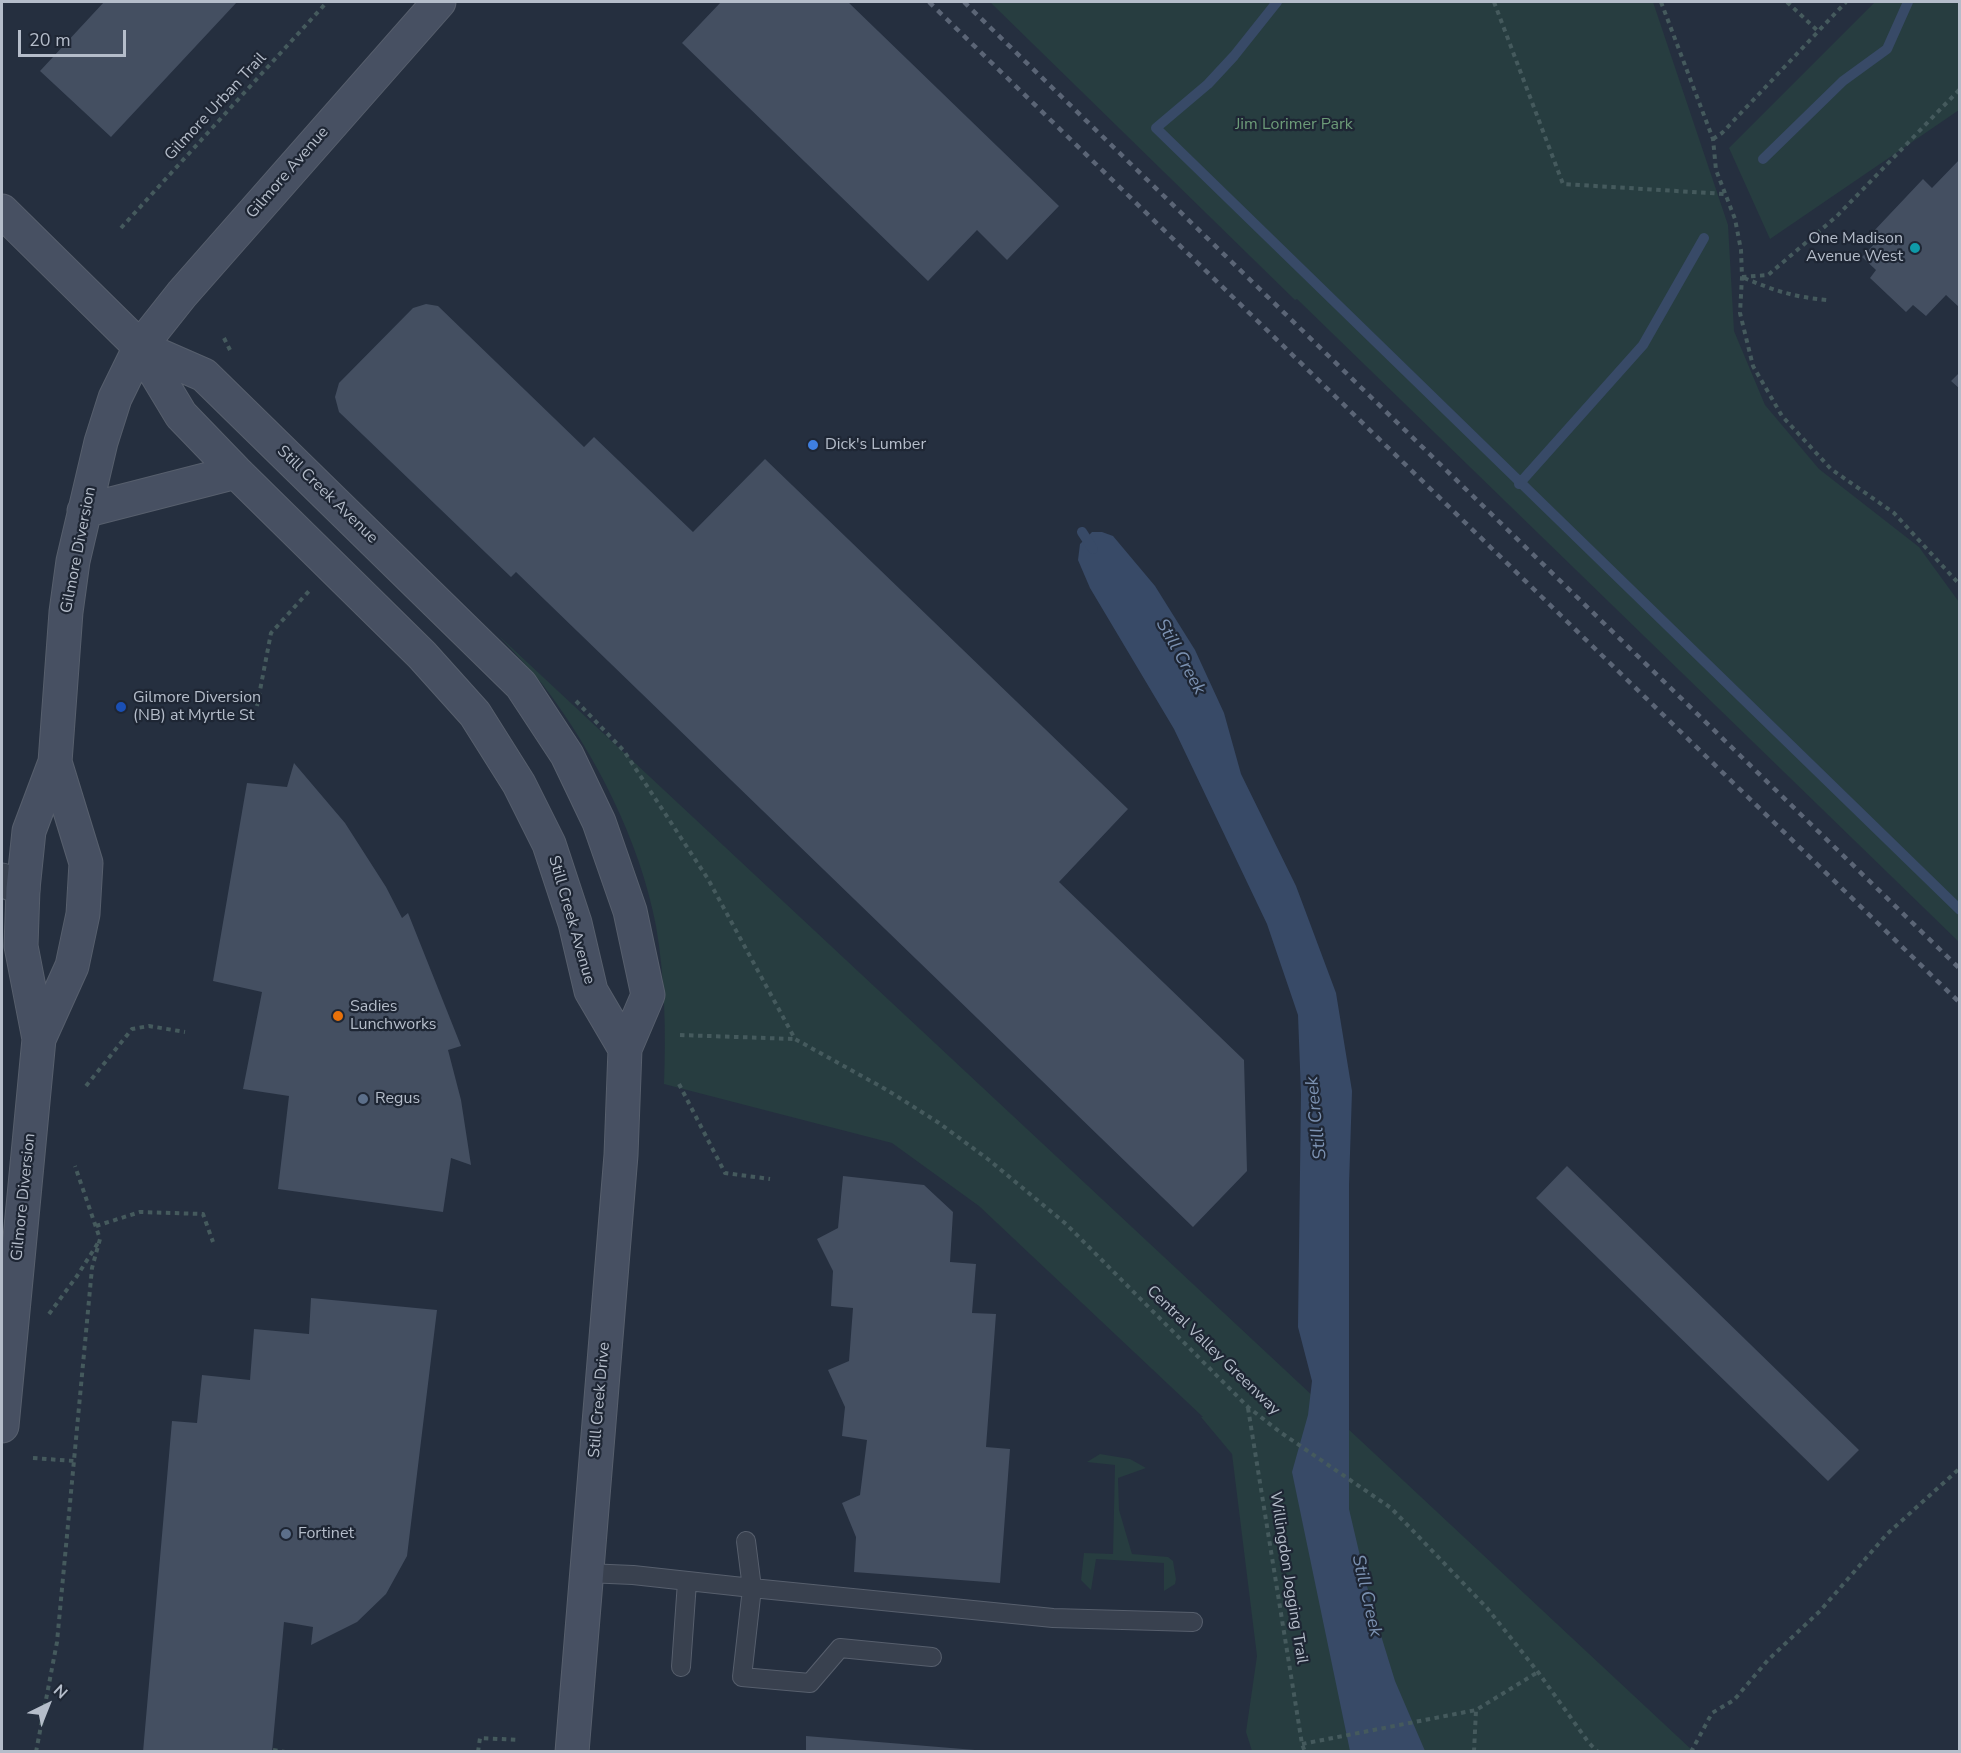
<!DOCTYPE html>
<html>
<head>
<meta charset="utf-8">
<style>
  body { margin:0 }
  #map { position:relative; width:1961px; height:1753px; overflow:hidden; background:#252f3f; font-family:"Nunito Sans",sans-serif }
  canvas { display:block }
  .frame { position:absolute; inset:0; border:3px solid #b5bdca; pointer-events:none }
  .north { position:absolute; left:18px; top:1675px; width:60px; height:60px; -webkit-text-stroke:4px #1e2634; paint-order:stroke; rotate:43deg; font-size:16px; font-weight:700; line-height:24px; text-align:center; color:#b5bdca }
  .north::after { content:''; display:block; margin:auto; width:21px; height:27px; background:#b5bdca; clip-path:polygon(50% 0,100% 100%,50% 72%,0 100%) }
  .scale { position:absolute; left:18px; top:30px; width:108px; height:27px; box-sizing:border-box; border:3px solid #b5bdca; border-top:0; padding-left:8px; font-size:18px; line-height:21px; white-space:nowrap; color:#b5bdca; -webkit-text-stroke:4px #1e2634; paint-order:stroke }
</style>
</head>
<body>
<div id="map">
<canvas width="1961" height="1753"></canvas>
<div class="frame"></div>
<div class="north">N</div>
<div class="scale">20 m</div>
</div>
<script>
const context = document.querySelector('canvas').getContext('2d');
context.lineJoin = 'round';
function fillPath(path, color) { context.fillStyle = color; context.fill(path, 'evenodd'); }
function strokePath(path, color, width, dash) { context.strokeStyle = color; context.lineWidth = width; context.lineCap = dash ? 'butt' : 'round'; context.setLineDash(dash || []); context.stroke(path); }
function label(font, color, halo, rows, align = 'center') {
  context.font = font + ' "Nunito Sans",sans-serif'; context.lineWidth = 4.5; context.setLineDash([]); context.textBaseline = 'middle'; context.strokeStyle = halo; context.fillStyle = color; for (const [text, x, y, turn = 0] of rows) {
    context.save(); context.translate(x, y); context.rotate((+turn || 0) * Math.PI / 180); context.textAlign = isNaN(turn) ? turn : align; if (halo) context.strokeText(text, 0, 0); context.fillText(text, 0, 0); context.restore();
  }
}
const green = new Path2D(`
  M 990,2 L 1653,2 L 1728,225 L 1734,331 L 1765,405 L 1819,469 L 1919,547 L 1959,602 L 1959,942 L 1297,299 L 1295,300 Z
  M 1875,2 L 1959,2 L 1959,110 L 1770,239 L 1729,148 Z
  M 498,635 L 1693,1751 L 1252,1751 L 1246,1732 L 1257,1656 L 1232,1454 L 1201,1417 L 1203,1417 L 979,1206 L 892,1143 L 664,1084 C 666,1032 665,978 656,926 C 640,841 595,753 543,685 C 529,668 513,651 498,635 Z
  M 1100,1454 L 1130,1459 L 1146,1468 L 1118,1478 L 1119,1510 L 1132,1554 L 1168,1557 L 1173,1561 L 1176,1579 L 1175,1584 L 1164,1591 L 1164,1563 L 1096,1559 L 1091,1590 L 1081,1580 L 1084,1553 L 1113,1554 L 1115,1465 L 1087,1462 Z`);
const water = new Path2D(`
  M 1092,532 L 1102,532 L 1113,536 L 1155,586 L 1195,650 L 1224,713 L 1241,774 L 1296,886 L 1336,993 L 1352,1091 L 1349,1185 L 1349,1509 L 1371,1603 L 1395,1681 L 1425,1751 L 1350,1751 L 1292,1472 L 1308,1415 L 1312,1381 L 1298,1327 L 1301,1094 L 1298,1015 L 1267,924 L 1174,729 L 1090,588 L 1078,560 L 1080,544 Z`);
const stream = new Path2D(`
  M 1277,2 L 1234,56 L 1208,84 L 1156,128 L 1960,910
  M 1763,159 L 1843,81 L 1887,49 L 1908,2
  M 1519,484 L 1643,345 L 1704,238
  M 1082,532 L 1093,549`);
const building = new Path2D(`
  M 104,2 L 237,2 L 111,137 L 40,71 Z
  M 721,2 L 848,2 L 1059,206 L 1007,260 L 977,230 L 928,281 L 682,43 Z
  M 1960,159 L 1960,308 L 1946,295 L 1926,316 L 1913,305 L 1906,312 L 1870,278 L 1876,270 L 1862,257 L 1879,239 L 1872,233 L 1923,179 L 1932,188 Z
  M 426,304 L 438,306 L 584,447 L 594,437 L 693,532 L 765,459 L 1128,809 L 1059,882 L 1244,1060 L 1247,1171 L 1193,1227 L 516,572 L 511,577 L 339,412 L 335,397 L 339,383 L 413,308 Z
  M 1960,372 L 1960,389 L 1951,381 Z
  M 294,763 L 345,823 L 386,887 L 402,918 L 408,913 L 461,1046 L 448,1050 L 461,1100 L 471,1165 L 451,1158 L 443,1212 L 278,1189 L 289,1096 L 243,1089 L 262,992 L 213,981 L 247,783 L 287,787 Z
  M 1567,1166 L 1859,1450 L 1828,1481 L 1536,1198 Z
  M 843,1176 L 924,1185 L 953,1212 L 950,1262 L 976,1264 L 972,1313 L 996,1314 L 986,1447 L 1010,1449 L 1000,1583 L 854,1572 L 856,1537 L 842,1503 L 860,1495 L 867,1440 L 842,1436 L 845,1407 L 828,1370 L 849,1361 L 853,1308 L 831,1306 L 833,1271 L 817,1239 L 838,1228 Z
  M 311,1298 L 437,1310 L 407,1556 L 386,1594 L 357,1622 L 311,1645 L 313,1627 L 284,1622 L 272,1752 L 143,1752 L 172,1421 L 197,1423 L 202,1375 L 250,1380 L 254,1329 L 309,1334 Z
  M 806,1736 L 975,1750 L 975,1752 L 806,1752 Z`);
const path = new Path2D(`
  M 1494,2 L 1563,184 L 1725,194
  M 1661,2 L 1713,139 L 1716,170 L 1735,219 L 1741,250 L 1742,277 L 1740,313 L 1753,366 L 1782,416 L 1831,469 L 1894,513 L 1960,585
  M 1787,2 L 1818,31
  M 1713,139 L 1722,133 L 1846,2
  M 121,228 L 327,2
  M 1742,277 L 1768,275 L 1837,216 L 1960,89
  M 1744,278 C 1776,291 1793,297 1827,300
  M 224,338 L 230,350
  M 576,701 L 624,751 L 708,879 L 795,1039 L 887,1090 L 939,1123 L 989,1160 L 1066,1224 L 1248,1407 L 1280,1432 L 1391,1508 L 1487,1608 L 1538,1672 L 1589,1743 L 1598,1752
  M 257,706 L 271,633 L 309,591
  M 680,1035 L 794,1039
  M 679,1084 L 725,1173 L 770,1179
  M 86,1086 L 132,1029 L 149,1026 L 185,1032
  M 96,1226 L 140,1212 L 203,1214 L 213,1242
  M 49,1314 L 77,1276 L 98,1243
  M 1248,1408 L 1302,1744 L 1305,1752
  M 33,1458 L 74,1461
  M 1302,1744 L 1476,1710 L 1538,1672
  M 273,1750 L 285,1752
  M 36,1752 L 57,1642 L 92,1268 L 100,1239 L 75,1166
  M 478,1752 L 480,1738 L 519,1740
  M 1474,1752 L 1476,1710
  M 1691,1752 L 1712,1713 L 1734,1700 L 1768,1660 L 1820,1611 L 1887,1534 L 1960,1468`);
const lane = new Path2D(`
  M 746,1541 L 752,1588 L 1053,1618 L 1193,1622
  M 586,1573 L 633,1575 L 752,1588 L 742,1677 L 810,1683 L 840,1648 L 932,1657
  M 681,1667 L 687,1582`);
const street = new Path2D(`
  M 2,880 L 23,889`);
const secondary = new Path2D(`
  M 2,211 L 140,347 L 181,415 L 236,472 L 422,655 L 475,714 L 519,784 L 549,844 L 575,923 L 591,991 L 625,1049
  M 140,347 L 204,375 L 521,685 L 567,755 L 599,822 L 630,911 L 648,995 L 625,1049 L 621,1155 L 572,1752
  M 84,511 L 236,472
  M 39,1039 L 72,966 L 83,914 L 86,863 L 55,762
  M 2,1426 L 39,1039 L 21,946 L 23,889 L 29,831 L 55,762 L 66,612 L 73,561 L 101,442 L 115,398 L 140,347 L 182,294 L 439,2`);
const rail = new Path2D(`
  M 929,2 L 1960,1003
  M 964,2 L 1960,969`);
const markers = [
  [1915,248,6,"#0f9aa8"],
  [813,445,6,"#3f7fe0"],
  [121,707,6,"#1a4fb4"],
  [338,1016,6,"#e8710a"],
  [363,1099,6,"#5c6f8a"],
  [286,1534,6,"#5c6f8a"]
];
const streetNames = [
  ["Gilmore Urban Trail",216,107,-47],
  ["Gilmore Avenue",288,173,-49],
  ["Still Creek Avenue",327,495,44],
  ["Gilmore Diversion",79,550,-79],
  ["Still Creek Avenue",571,920,74],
  ["Gilmore Diversion",24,1197,-84],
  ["Central Valley Greenway",1213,1351,44],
  ["Still Creek Drive",600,1400,-85],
  ["Willingdon Jogging Trail",1288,1578,81]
];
const parkNames = [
  ["Jim Lorimer Park",1294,125]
];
const poiNames = [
  ["One Madison",1903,239,"right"],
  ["Avenue West",1903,257,"right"],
  ["Dick's Lumber",825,445],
  ["Gilmore Diversion",133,698],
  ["(NB) at Myrtle St",133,716],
  ["Sadies",350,1007],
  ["Lunchworks",350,1025],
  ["Regus",375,1099],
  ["Fortinet",298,1534]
];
const waterNames = [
  ["Still Creek",1180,657,61],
  ["Still Creek",1317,1118,-96],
  ["Still Creek",1366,1596,77]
];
fillPath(green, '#273d40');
fillPath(water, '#384a67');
strokePath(stream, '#384a67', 10);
fillPath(building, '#444f61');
strokePath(lane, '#575f6d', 20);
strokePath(street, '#575f6d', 35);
strokePath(secondary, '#575f6d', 35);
strokePath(path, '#455a5d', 4, [4.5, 4.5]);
strokePath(lane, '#39414f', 18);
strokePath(street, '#39414f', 33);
strokePath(secondary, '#475062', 33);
strokePath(rail, '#5b6576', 4.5, [6, 6]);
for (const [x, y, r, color] of markers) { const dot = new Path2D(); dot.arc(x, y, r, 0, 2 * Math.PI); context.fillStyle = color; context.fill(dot); strokePath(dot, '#1e2634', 2); }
label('16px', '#b5bdca', '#1e2634', streetNames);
label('16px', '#6c9b78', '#1e2634', parkNames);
label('16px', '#b5bdca', '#1e2634', poiNames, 'left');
label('italic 18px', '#7c92b2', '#1e2634', waterNames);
</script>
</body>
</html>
